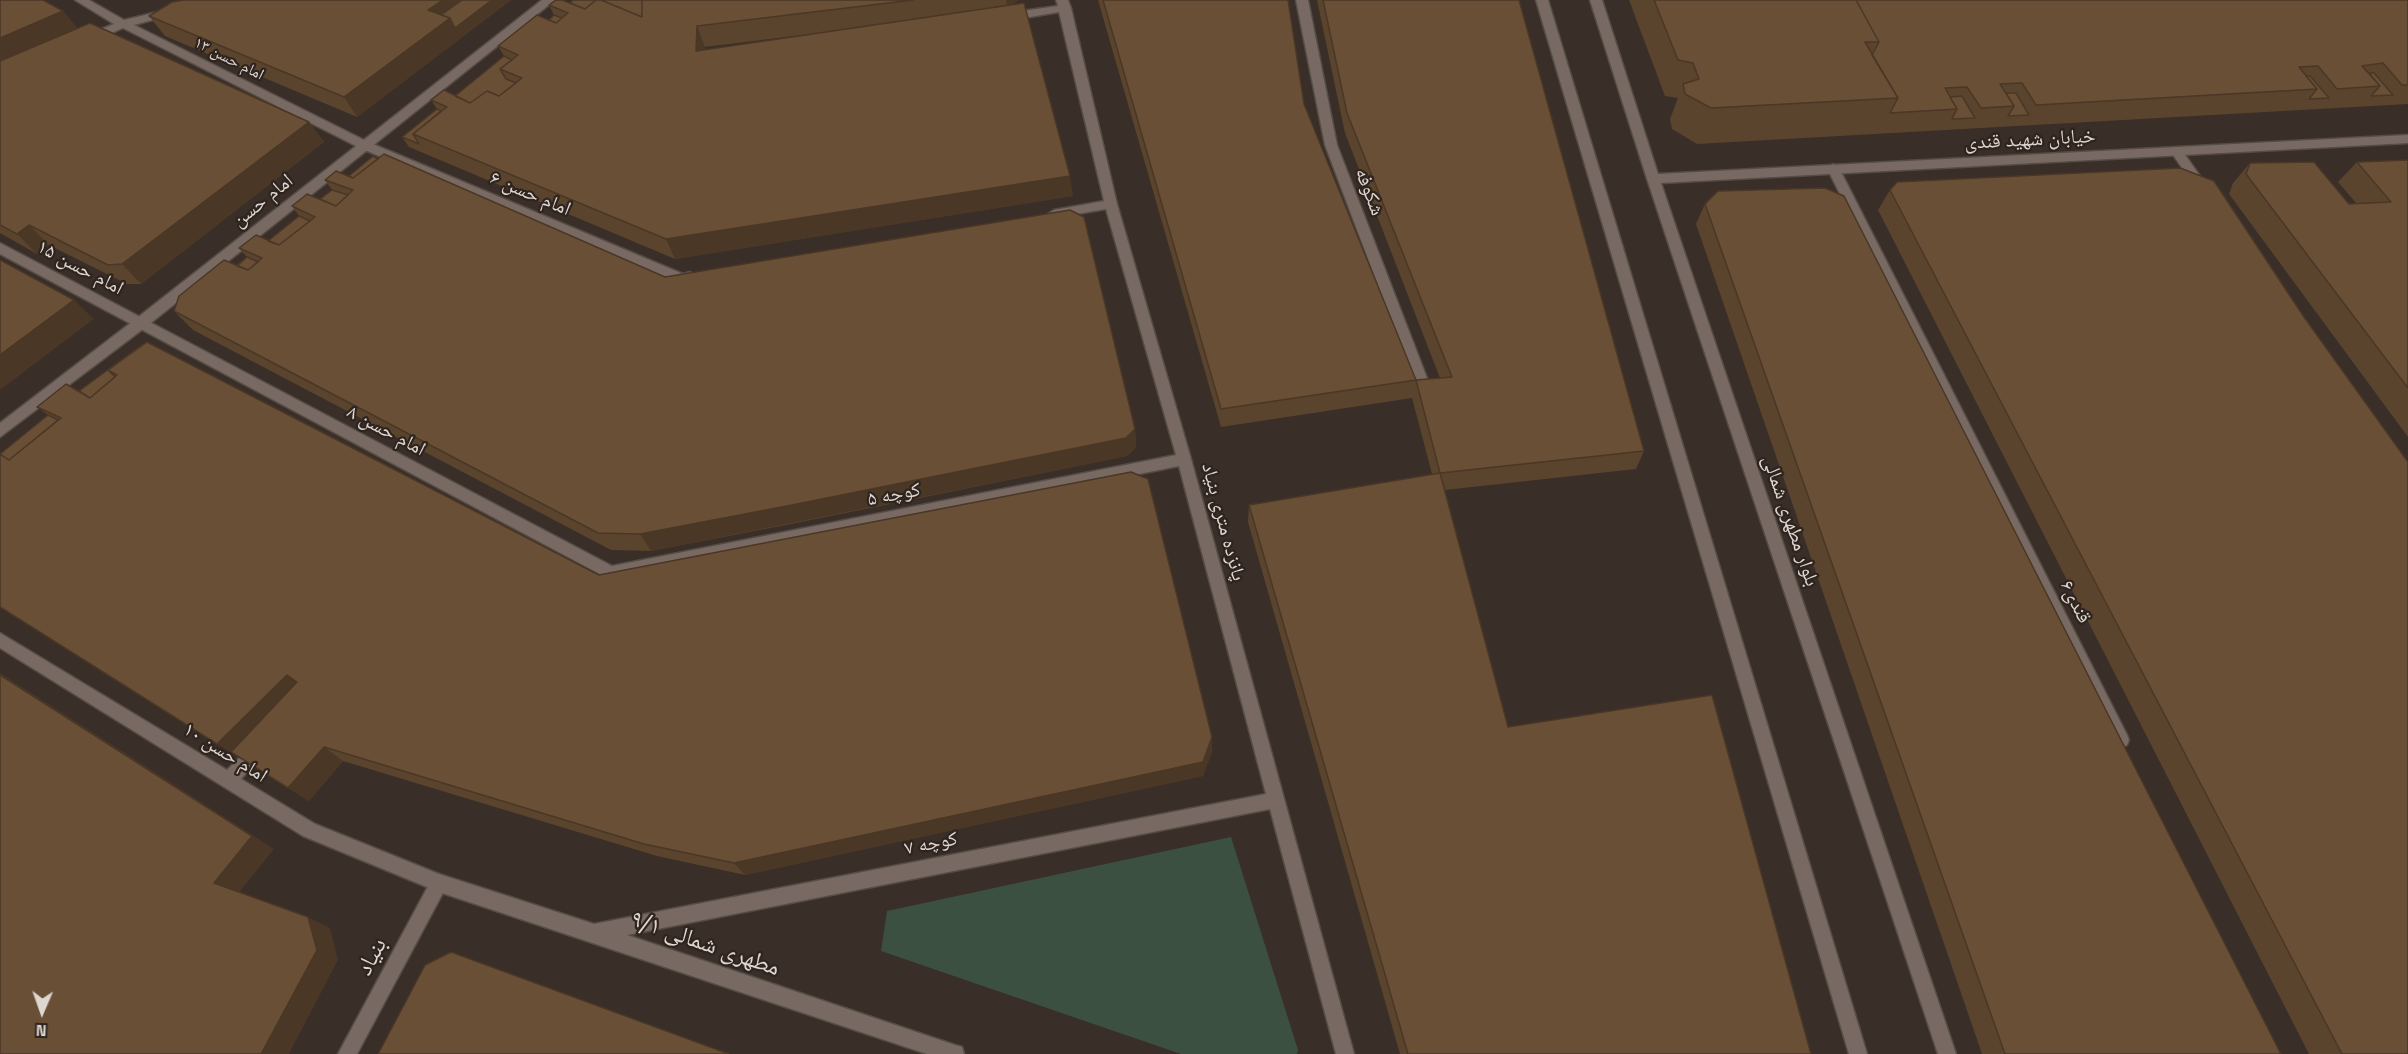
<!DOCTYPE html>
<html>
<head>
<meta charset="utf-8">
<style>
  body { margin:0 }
  #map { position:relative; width:2408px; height:1054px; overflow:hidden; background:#392e28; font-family:"Space Grotesk",sans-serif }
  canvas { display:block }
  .north { position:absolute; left:12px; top:982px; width:60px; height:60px; -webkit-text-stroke:4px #2f241e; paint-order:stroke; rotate:182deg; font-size:16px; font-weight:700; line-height:24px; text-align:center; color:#ddd6d1 }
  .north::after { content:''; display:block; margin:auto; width:21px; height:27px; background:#ddd6d1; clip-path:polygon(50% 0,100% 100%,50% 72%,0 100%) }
</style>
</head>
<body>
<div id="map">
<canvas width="2408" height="1054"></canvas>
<div class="north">N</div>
</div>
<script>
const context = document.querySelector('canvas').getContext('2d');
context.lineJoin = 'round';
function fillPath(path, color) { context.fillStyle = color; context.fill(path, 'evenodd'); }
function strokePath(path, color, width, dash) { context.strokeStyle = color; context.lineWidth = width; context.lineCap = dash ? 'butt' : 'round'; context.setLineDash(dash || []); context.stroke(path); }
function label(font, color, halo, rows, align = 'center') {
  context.font = font + ' "Space Grotesk","Noto Naskh Arabic",sans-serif'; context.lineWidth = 4.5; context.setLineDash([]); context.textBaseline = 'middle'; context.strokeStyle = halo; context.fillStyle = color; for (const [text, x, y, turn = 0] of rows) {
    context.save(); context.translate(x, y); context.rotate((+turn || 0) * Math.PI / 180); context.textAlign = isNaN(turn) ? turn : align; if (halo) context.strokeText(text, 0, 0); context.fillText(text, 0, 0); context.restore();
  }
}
const green = new Path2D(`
  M 1231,837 L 1298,1050 L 1297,1054 L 1181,1054 L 881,951 L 887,911 Z`);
const street = new Path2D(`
  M 75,0 L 89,0 L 124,20 L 170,9 L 174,10 L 174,14 L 134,25 L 368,142 L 683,274 L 690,272 L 697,277 L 690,282 L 677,282 L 360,148 L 123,28 L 94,41 L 86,41 L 86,35 L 114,24 Z
  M 1056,0 L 1068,0 L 1071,8 L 1117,204 L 1191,459 L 1354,1054 L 1336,1054 L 1270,809 L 627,935 L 955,1045 L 962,1047 L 964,1054 L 927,1054 L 439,892 L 303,836 L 0,648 L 0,633 L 227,770 L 254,743 L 260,740 L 266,743 L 268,748 L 241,779 L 315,824 L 439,874 L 594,924 L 1266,794 L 1179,466 L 611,580 L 0,254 L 0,243 L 612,566 L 1176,455 L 1106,209 L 1054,218 L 1048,214 L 1054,210 L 1104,201 L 1059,12 L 1007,21 L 1001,17 L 1007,13 L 1058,6 Z
  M 1296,0 L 1308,0 L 1337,145 L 1432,391 L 1430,395 L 1425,396 L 1418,391 L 1325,145 Z
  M 2177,148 L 2181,149 L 2207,186 L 2209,189 L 2207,192 L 2199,192 L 2173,155 L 2173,149 Z
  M 1833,164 L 1839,168 L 2127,735 L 2129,740 L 2127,745 L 2121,748 L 2115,745 L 1827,168 Z`);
const secondary = new Path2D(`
  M 542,0 L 555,0 L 147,326 L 0,437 L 0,423 L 137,318 Z
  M 1536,0 L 1548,0 L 1867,1054 L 1849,1054 Z
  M 1590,0 L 1602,0 L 1658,174 L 2408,135 L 2408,143 L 1661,183 L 1956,1054 L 1938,1054 L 1647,179 Z
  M 439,874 L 445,877 L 448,883 L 445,889 L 357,1054 L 338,1054 L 433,877 Z`);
const wall = new Path2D(`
  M 0,0 L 63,11 L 77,28 L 309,122 L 324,142 L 141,284 L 127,284 L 49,245 L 37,254 L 0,233 Z
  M 184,0 L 511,0 L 357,117 L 165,36 L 149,16 Z
  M 573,0 L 1018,0 L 1012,5 L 1073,196 L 675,259 L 409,147 L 402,137 L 437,109 L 431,100 L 455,96 L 504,56 L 498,46 L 549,20 L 554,15 L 549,5 L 570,3 ZM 851,29 L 705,50 L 705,47 Z
  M 1098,0 L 1288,0 L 1304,104 L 1416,380 L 1412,398 L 1221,427 Z
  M 1317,0 L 1519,0 L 1644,451 L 1636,469 L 1445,490 L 1508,727 L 1811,1054 L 1400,1054 L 1248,522 L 1249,505 L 1432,474 L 1412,398 L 1416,380 L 1440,378 L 1345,133 Z
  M 1629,0 L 2408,0 L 2408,104 L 1697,144 L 1672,129 L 1670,119 L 1678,98 L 1665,96 Z
  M 2408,160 L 2408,437 L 2229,194 L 2233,183 L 2250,163 L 2349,204 L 2356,203 L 2338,182 L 2357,162 Z
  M 349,176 L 665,277 L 1135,429 L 1136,447 L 1127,456 L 796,523 L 651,551 L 611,550 L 193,330 L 174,311 L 247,257 L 239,248 L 268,241 L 299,216 L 292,206 L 320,199 L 332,190 L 325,180 Z
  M 1890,190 L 2304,317 L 2408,1054 L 2309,1054 L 1878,210 Z
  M 1705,204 L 2281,1054 L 1982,1054 L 1696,224 Z
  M 143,344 L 599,575 L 1212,737 L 1212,751 L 1203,776 L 745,875 L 657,856 L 343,761 L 309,801 L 0,607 L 48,415 L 37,407 L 79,391 Z`);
const shadedWall = new Path2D(`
  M 443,0 L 511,0 L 357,117 L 344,97 L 428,10 Z
  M 1006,0 L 1018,0 L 1008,9 Z
  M 63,11 L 80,32 L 0,67 L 0,38 Z
  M 697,26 L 705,47 L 704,72 L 696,51 Z
  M 309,122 L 324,142 L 141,284 L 122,264 Z
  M 1070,176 L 1073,196 L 675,259 L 666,239 Z
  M 29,225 L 49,245 L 37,254 L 17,234 Z
  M 74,300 L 94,319 L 0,390 L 0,355 Z
  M 1135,429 L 1136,447 L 1127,456 L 651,551 L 640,534 Z
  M 0,673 L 136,760 L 274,849 L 237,895 L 214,883 L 0,675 Z
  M 287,675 L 307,690 L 239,758 L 217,744 Z
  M 1212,737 L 1212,751 L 1203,776 L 745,875 L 734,863 Z
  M 324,747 L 343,761 L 309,801 L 288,788 Z
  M 308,917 L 330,928 L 338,960 L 289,1054 L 261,1054 Z`);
const building = new Path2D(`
  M 0,0 L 43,0 L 63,11 L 0,38 Z
  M 184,0 L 443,0 L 428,10 L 450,18 L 344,97 L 149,16 L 172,2 Z
  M 462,0 L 492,0 L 455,28 L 450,18 L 441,15 Z
  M 556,0 L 562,0 L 585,9 L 596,0 L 601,0 L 642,17 L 642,0 L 913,0 L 697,26 L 696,51 L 1024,3 L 1070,176 L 666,239 L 413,134 L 447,107 L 431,100 L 444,90 L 470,103 L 487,91 L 499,96 L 522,78 L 500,69 L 518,55 L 498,46 L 537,15 L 556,23 L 568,13 L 549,5 Z
  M 573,0 L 596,0 L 585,9 L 570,3 Z
  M 601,0 L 642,0 L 642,17 Z
  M 1103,0 L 1288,0 L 1304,104 L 1416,380 L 1221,409 Z
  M 1323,0 L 1519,0 L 1644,451 L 1440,473 L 1508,727 L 1712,695 L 1811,1054 L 1408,1054 L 1249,505 L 1440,473 L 1416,380 L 1452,377 L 1347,113 Z
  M 1654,0 L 1856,0 L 1879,42 L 1865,42 L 1898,98 L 1711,108 L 1685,94 L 1683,84 L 1699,79 L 1693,63 L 1678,60 Z
  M 1856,0 L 2408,0 L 2408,85 L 2402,85 L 2383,63 L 2362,66 L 2380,86 L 2337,89 L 2318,66 L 2299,67 L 2317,89 L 2036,105 L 2022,83 L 2000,84 L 2014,106 L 1981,108 L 1967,87 L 1945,88 L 1957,109 L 1890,113 L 1898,98 L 1872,55 L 1879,42 Z
  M 554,15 L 562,18 L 556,23 L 549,20 Z
  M 90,23 L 309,122 L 122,264 L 108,265 L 29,225 L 17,234 L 0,225 L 0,61 Z
  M 504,56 L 512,60 L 500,69 L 506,79 L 516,83 L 499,96 L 487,91 L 470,103 L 455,96 Z
  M 2369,73 L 2374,73 L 2393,95 L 2371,96 L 2380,86 Z
  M 2306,76 L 2310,76 L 2329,98 L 2309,99 L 2317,89 Z
  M 2006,93 L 2016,93 L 2029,115 L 2008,116 L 2014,106 Z
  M 1962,96 L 1975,118 L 1952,119 L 1957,109 L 1950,97 Z
  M 437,109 L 441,111 L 413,134 L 419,144 L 402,137 Z
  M 384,154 L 665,277 L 1070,210 L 1084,217 L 1135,429 L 1126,438 L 787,506 L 640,534 L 598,533 L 174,311 L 179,296 L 224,260 L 248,270 L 262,258 L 239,248 L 256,235 L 279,245 L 315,217 L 292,206 L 307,194 L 336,206 L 353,190 L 325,180 L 336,171 L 353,178 Z
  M 373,156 L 378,159 L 353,178 L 349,176 Z
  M 2408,160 L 2408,388 L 2246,174 L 2250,163 L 2314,162 L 2349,204 L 2391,202 L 2357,162 Z
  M 2180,168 L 2214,181 L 2304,317 L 2408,462 L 2408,1054 L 2342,1054 L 1890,190 L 1897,182 Z
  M 1825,188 L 1844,196 L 2281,1054 L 2005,1054 L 1705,204 L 1718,191 Z
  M 332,190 L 348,195 L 336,206 L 320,199 Z
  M 299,216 L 310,221 L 279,245 L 268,241 Z
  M 247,257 L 258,262 L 248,270 L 237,266 Z
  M 0,260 L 74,300 L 0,355 Z
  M 147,342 L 599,575 L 1131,472 L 1148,479 L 1212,737 L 1203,762 L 734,863 L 644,844 L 324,747 L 288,788 L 231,752 L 297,682 L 287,675 L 217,744 L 0,607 L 0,454 L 9,460 L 61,418 L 37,407 L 66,384 L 90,398 L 117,375 L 108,370 Z
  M 143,344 L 144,344 L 108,370 L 115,377 L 90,398 L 79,391 Z
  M 48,415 L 58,420 L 9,460 L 0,454 Z
  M 0,675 L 252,836 L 214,883 L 308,917 L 317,950 L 261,1054 L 0,1054 Z
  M 451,952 L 729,1054 L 378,1054 L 425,965 Z`);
const farStreetnames = [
  ["امام حسن ۱۳",229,59,27]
];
const streetNames = [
  ["خیابان شهید قندی",2030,140,-3],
  ["شکوفه",1369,192,69],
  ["امام حسن ۶",530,194,23],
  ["امام حسن",263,201,-39],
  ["امام حسن ۱۵",80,268,28],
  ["امام حسن ۸",386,431,28],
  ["کوچه ۵",894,495,-11],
  ["بلوار مطهری شمالی",1790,521,71],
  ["پانزده متری بنیاد",1223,522,75],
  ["قندی۶",2075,602,63],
  ["امام حسن ۱۰",225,753,32],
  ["کوچه ۷",931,844,-11]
];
const nearStreetnames = [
  ["مطهری شمالی ۹/۱",705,944,19],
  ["بنیاد",372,957,-62]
];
fillPath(green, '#3c5041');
strokePath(street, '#554c46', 3);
strokePath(secondary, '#554c46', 3);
fillPath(street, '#786a63');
fillPath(secondary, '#786a63');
fillPath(wall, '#5a442e');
fillPath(shadedWall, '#4a3726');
fillPath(building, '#694f36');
strokePath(building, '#4a3726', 1.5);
label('16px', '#ddd6d1', '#2f241e', farStreetnames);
label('20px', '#ddd6d1', '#2f241e', streetNames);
label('24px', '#ddd6d1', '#2f241e', nearStreetnames);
</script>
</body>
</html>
